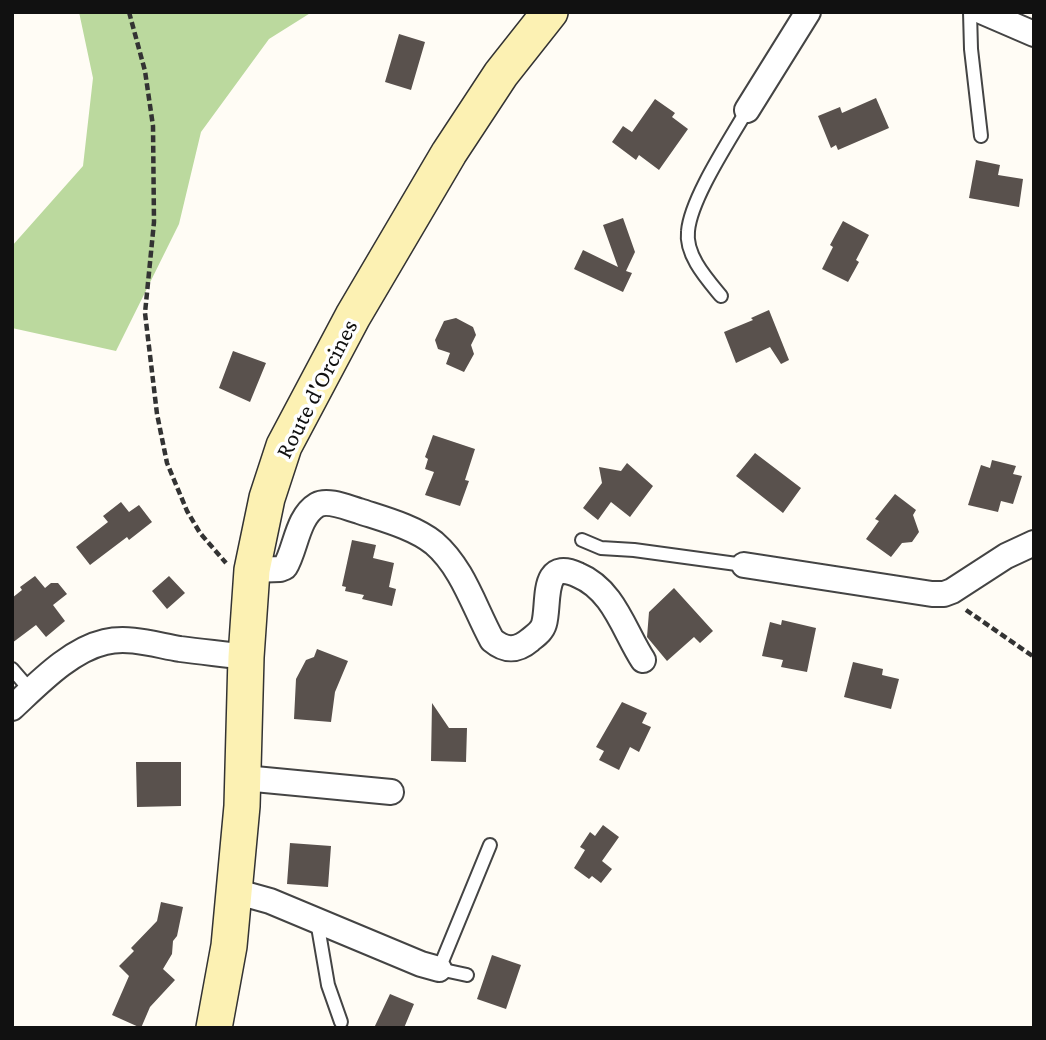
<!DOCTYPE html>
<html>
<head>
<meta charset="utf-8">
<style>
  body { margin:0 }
  #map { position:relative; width:1046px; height:1040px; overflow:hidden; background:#fffcf5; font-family:"Crimson Pro",serif }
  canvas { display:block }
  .frame { position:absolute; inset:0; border:14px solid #111; pointer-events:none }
</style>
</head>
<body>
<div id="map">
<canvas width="1046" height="1040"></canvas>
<div class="frame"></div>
</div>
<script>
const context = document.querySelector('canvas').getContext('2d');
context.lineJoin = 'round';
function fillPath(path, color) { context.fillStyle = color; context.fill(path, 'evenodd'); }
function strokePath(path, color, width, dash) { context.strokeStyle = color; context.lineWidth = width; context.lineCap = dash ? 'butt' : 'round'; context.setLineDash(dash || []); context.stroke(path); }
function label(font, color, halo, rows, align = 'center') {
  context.font = font + ' "Crimson Pro",serif'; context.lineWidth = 7; context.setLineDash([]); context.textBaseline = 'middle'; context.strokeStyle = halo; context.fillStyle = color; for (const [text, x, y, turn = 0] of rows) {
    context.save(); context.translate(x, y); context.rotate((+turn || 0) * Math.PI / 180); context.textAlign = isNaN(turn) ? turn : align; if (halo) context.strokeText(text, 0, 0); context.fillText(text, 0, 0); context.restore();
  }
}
const forest = new Path2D(`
  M 79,12 L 312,12 L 269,39 L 201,132 L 179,224 L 116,351 L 12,328 L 12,246 L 83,166 L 93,78 Z`);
const building = new Path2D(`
  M 399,34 L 425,42 L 411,90 L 385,82 Z
  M 876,98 L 889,128 L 838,150 L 836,145 L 831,148 L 818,116 L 840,107 L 842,113 Z
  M 655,99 L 675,113 L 672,117 L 688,129 L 659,170 L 639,155 L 636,160 L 612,142 L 623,126 L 632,132 Z
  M 976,160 L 1000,165 L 998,175 L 1023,179 L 1019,207 L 969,198 Z
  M 623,218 L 635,252 L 626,271 L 632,273 L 623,292 L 574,269 L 583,250 L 618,267 L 603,225 Z
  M 843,221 L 869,235 L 856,260 L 859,262 L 848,282 L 822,269 L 833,247 L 830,245 Z
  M 769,310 L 789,360 L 781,364 L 770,347 L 736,363 L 724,332 L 753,320 L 751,318 Z
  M 456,318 L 473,327 L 476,335 L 471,345 L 474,354 L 464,372 L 446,364 L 450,353 L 438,349 L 435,340 L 444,321 Z
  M 233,351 L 266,363 L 250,402 L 219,388 Z
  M 433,435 L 475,449 L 465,480 L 469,481 L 460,506 L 425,495 L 434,472 L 425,469 L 428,459 L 425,457 Z
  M 755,453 L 801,488 L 783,513 L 736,476 Z
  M 992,460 L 1016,466 L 1013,474 L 1022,476 L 1013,504 L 1001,501 L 998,512 L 968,505 L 981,465 L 990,468 Z
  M 627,463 L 653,486 L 630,517 L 611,502 L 598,520 L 583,508 L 602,483 L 599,467 L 621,471 Z
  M 895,494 L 916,510 L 913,515 L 919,532 L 912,542 L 902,543 L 891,557 L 866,539 L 879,521 L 875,519 Z
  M 121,502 L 129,512 L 139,505 L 152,522 L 129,540 L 127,537 L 90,565 L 76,547 L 108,522 L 103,516 Z
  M 352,540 L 376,545 L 373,558 L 394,563 L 389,587 L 396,589 L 392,606 L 362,599 L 364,595 L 345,591 L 346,587 L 342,586 Z
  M 35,576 L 45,588 L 51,583 L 58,583 L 67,594 L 53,605 L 65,621 L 46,637 L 36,625 L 12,643 L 12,598 L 22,590 L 20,587 Z
  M 169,576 L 185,593 L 167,609 L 152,591 Z
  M 674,588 L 713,631 L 700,643 L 694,637 L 667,661 L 647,637 L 649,612 Z
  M 782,620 L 816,628 L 807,672 L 781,667 L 783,660 L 762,656 L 770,622 L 781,625 Z
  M 317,649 L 348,661 L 335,692 L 331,722 L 294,719 L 296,679 L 306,660 L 314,657 Z
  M 853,662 L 883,669 L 882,675 L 899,679 L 891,709 L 844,697 Z
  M 622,702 L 647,713 L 642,723 L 651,727 L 639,752 L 630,747 L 619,770 L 599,760 L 604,751 L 596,747 Z
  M 432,703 L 449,728 L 467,728 L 466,762 L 431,761 Z
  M 136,762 L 181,762 L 181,806 L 137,807 Z
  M 603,825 L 619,837 L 602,861 L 612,869 L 601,883 L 592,876 L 589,879 L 574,868 L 585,850 L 580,847 L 590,832 L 595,836 Z
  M 290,843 L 331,846 L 328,887 L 287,884 Z
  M 161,902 L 183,907 L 177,936 L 173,941 L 172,954 L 163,969 L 175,980 L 150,1007 L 141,1028 L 112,1015 L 129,976 L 119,966 L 134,951 L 131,948 L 157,921 Z
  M 492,955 L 521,965 L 506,1009 L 477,999 Z
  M 390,994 L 414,1004 L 404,1028 L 374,1028 Z`);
const path = new Path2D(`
  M 129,12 L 145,71 L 153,126 L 154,222 L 145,313 L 157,414 L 167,463 L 187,511 L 200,533 L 226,563
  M 966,610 L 1034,657`);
const service = new Path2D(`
  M 970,12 L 971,49 L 981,136
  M 721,296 C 707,279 685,255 688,231 C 691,198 730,140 747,110
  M 582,540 L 601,548 L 634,550 L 744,565
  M 12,669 L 31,691
  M 317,921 L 328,985 L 341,1022
  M 467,975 L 439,969 L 490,845`);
const minor = new Path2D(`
  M 983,12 L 1034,34
  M 747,110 L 808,12
  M 744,565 L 932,594 L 944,594 L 952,591 L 1006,556 L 1034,543
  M 252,570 L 280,569 L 285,567 C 296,549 297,517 317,505 C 328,499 348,508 359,511 C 383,519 414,527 434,543 C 463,568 474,607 492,640 C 505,651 517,651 530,640 C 536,635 542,631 544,624 C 550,604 540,557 578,575 C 614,590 624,631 643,660
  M 12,708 C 38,684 70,650 105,642 C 129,636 156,645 180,649 C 202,652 224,654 246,657
  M 244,778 L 391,792
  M 234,891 L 270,901 L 421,964 L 439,969`);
const secondary = new Path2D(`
  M 214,1028 L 229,946 L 242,806 L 246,657 L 252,570 L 267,498 L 284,446 L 353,316 L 449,153 L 501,74 L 550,12`);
const streetNames = [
  ["Route d'Orcines",317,389,-63]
];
fillPath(forest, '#bbd99e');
fillPath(building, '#59514d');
strokePath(service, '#444', 16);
strokePath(minor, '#444', 28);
strokePath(secondary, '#333', 38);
strokePath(path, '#333', 4.5, [7, 3.5]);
strokePath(service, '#fff', 12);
strokePath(minor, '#fff', 24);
strokePath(secondary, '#fcf1b3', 35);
label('24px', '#111', '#fff', streetNames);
</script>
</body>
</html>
